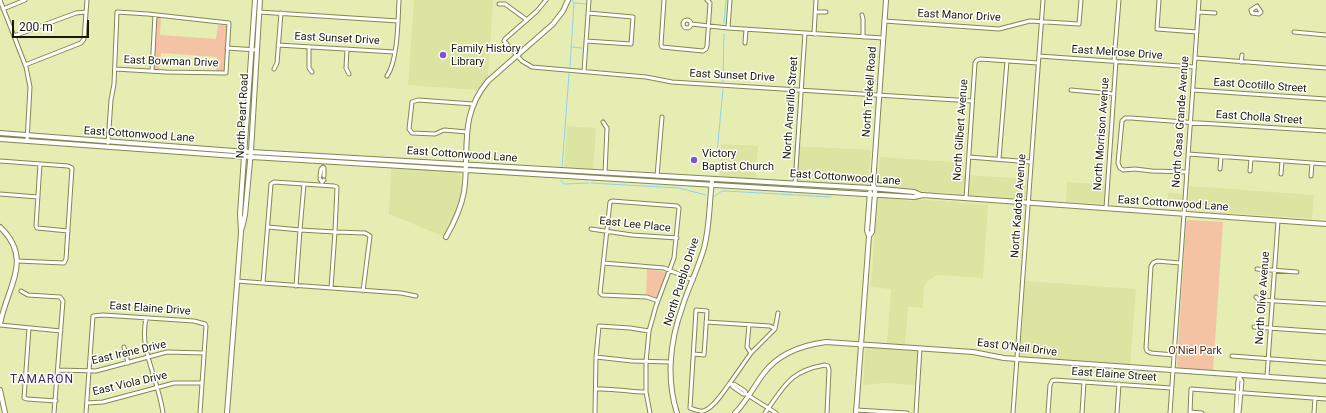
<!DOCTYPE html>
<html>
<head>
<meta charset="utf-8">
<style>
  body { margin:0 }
  #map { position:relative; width:1326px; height:413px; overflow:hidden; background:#e6edb3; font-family:Roboto,sans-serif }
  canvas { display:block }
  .scale { position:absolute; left:12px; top:20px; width:77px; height:18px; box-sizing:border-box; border:2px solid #181a04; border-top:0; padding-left:5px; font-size:12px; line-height:14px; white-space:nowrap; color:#181a04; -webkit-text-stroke:3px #fff; paint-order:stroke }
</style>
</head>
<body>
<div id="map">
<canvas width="1326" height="413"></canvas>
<div class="scale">200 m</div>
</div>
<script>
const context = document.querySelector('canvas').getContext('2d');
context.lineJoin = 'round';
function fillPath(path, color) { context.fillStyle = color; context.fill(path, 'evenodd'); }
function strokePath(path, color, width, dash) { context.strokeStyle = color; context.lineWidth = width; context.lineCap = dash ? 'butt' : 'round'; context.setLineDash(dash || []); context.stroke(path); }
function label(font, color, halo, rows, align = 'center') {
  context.font = font + ' Roboto,sans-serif'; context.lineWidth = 3; context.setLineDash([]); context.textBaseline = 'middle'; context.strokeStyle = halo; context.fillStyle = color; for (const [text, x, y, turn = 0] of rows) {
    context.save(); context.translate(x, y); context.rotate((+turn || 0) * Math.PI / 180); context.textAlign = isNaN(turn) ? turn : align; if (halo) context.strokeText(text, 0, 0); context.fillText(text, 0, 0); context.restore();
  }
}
const built = new Path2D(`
  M 414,0 L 493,0 L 488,78 L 478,90 L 408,85 Z
  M 567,126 L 596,128 L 593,171 L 564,169 Z
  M 721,144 L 758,146 L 755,181 L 719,178 Z
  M 794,146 L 871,150 L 868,185 L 866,186 L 793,183 Z
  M 880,157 L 954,162 L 953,174 L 1028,179 L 1026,196 L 1024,199 L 881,188 L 877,184 Z
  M 410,168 L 458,171 L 461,174 L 461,192 L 458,205 L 456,213 L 445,237 L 389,214 L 391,169 L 409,170 Z
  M 1067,182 L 1107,185 L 1105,202 L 1103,204 L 1066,202 Z
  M 1189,186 L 1314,195 L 1312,219 L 1190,210 L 1188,207 Z
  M 1168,193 L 1183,194 L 1181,208 L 1178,209 L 1167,208 Z
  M 881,197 L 911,201 L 916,199 L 988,205 L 983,278 L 937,275 L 928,281 L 924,287 L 923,308 L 908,307 L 905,345 L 887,344 L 891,289 L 870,287 L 872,274 L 876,202 L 878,198 Z
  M 1025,281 L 1136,289 L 1130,365 L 1023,357 L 1021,356 L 1020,354 Z
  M 869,347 L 918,351 L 915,385 L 884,383 L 863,385 L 865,350 Z`);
const green = new Path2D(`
  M 157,18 L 161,18 L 160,35 L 216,39 L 218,25 L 227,26 L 224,71 L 216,71 L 217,57 L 161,53 L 159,70 L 154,69 L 156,20 Z
  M 1188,220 L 1223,222 L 1213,371 L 1179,368 L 1177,366 L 1186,222 Z
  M 647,269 L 666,272 L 661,292 L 657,299 L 646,296 Z`);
const stream = new Path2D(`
  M 575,3 L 586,4
  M 724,23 L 726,0
  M 571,47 L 582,48
  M 570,67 L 574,3 L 572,0
  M 723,82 L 724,34
  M 717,153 L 723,89
  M 562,168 L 569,74
  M 561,180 L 562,182 L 564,184 L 589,183
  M 591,183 L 679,188 L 706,195
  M 715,196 L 722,191 L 726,191 L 831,197`);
const street = new Path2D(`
  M 0,0 L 26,67 L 30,87 L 27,141
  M 546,0 L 537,11 L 505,39 L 504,41 L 522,61 L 532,67 L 646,77 L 672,82 L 972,101
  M 664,0 L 661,45 L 662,47 L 703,51 L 706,49 L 707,46 L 710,3 L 707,0
  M 1159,0 L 1157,29 L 1197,32
  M 499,4 L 505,4 L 527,20
  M 1257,6 L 1261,12 L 1259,14 L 1252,13 L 1251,10 Z
  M 3,9 L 25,0
  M 259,12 L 398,21
  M 816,12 L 826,12
  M 1198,12 L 1215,13
  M 862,15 L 863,19 L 863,37
  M683 24a4 4 0 1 1 8 0a4 4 0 1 1-8 0Z
  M 884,21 L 999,29 L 1030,21 L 1079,24 L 1081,0
  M 691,24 L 728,28 L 883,38
  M 728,28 L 730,0
  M 1294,32 L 1326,35
  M 814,34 L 816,0
  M 14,36 L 76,13 L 86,12
  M 586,41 L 631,44 L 633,17 L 588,13
  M 745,43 L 746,29
  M 278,45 L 394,52
  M 309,47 L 309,68 L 312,72
  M 227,48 L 257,50
  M 347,49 L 346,68 L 349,74
  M 1039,56 L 1194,67
  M 1195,58 L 1326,68
  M 1114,61 L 1119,0
  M 1241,62 L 1242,55
  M 25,65 L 81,43 L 84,39 L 87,0
  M 274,69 L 277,63 L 281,13
  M 152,71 L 155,15
  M 584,71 L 589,0
  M 387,76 C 398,60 398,20 399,0
  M 1071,90 L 1114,94
  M 1193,90 L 1326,99
  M 603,122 L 607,128 L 605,173
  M 467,132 L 444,130 L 435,134 L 412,133 L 409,129 L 412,102 L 418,100 L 473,104
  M 108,143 L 111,100 L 114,84 L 117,12 L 148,14 L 229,23 L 226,73 L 166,72 L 115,69
  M 1188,154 L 1326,164
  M 969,157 L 1031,162
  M 999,159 L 1007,61
  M 0,161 L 68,166 L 72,168 L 66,259 L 64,263 L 17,261
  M 40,164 L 36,226 L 37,228 L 68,231
  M 1220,169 L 1221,157
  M 1250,171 L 1251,159
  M 1187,172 L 1152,171 L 1135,169 L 1123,170 L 1120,168 L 1118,163 L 1122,121 L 1125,118 L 1131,118 L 1184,122 L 1326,131
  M 1281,174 L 1282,161
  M 320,176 L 321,169 L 323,167 L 324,168 L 324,176
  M 657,176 L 662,117
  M 1311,176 L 1312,163
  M 320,179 L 322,182 L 324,180
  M 304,184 L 274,182 L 271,184 L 263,283 L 401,293 L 416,296
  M 304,184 L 334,186 L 337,187 L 335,232 L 300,230 Z
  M 795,184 L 805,33
  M 0,194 L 38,197
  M 966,198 L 975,63 L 977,60 L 980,59 L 1038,63
  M 1106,208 L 1116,61
  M 268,227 L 300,230 L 296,286
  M 591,229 L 632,235 L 677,238
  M 603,263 L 664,268 L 693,280
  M 1257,269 L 1297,272
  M 237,281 L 263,283
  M 331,288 L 335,232 L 365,233 L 370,236 L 363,291
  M 21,291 L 28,295 L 60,297 L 63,301 L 54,413
  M 1256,297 L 1259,300 L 1326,304
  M 146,318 C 144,328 144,339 146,349 C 151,371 160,391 163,413
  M 706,322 L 770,326 L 775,329 L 751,353 L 730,383
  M 0,325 L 61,331
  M 749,325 L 747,347 L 751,353
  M 1254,327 L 1326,332
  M 29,328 L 24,398 L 27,399 L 56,401
  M 775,329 L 778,313
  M 124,347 L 128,363
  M 694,354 L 704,355 L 707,311 L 696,310 L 690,408 C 694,409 699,412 703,411 C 713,409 724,391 730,383 L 732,385
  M 1174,355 L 1151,353 L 1147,351 L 1146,348 L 1151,266 L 1153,263 L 1157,261 L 1180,263
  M 1232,356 L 1326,363
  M 596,357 L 632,361 L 671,362
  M 58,370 L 96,371 L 167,352 L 204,353
  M 1267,376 L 1278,221
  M 596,389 C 613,388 630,392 646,392
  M 746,394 L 745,391 L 734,384 L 732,385 L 733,387 L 743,394 L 746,394 L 776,413
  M 87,403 L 103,402 L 174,383 L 202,383
  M 856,410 L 907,413
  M 1190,412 L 1202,413
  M 86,413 L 93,316 L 103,315 L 194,321 L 205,324 L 206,326 L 200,413
  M 595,413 L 596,357 L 599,326 L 630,328 L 649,331
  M 650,413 L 646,392 L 646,362 L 649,331 L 656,306 L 674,258 L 679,208 L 677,206 L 612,201 L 610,202 L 600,293 L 602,295 L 647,297 L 658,301
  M 765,413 C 784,387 789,371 825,365 L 828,366 L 829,370 L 827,413
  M 916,413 L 920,348
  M 1013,413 L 1043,0
  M 1048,413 L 1050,385 L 1052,381 L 1054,380 L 1171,388
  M 1082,413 L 1084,382
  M 1117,413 L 1119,384
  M 1170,413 L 1199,0
  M 1190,413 L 1191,389 L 1326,399
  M 1236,413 L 1238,381 L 1240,374
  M 1239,413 L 1242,381 L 1240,378
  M 1314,413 L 1315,398`);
const secondary = new Path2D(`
  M 0,133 L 234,151 L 870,188 L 914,192 L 921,195
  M 0,139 L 235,156 L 914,197 L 923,195 L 936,196 L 1326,224
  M 0,227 C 34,259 7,287 0,324
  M 242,228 L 245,215 L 251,151 L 260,0
  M 869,236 L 872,232 L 875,194 L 875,189 L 873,184 L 886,0
  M 446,237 C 454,223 461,208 464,192 C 470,149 458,117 488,81 L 553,24 L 563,11 L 568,0
  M 0,390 L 5,413
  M 227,413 L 241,232 L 240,214 L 255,0
  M 677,413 C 666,379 670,341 682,308 C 688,288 698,269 704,248 C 710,226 709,204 712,182
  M 735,413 C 747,401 754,386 764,373 C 779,353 803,345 826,342 L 973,352 L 1004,358 L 1017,359 L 1326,381
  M 856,413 L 869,236 L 867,231 L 870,192`);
const markers = [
  [443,55,4,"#7d57d1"],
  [694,160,4,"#7d57d1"]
];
const streetNames = [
  ["East Manor Drive",959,16,3],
  ["East Sunset Drive",337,39,3],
  ["East Melrose Drive",1117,53,4],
  ["East Bowman Drive",171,62,2],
  ["East Sunset Drive",732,76,3],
  ["East Ocotillo Street",1260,86,4],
  ["North Trekell Road",870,92,-86],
  ["North Amarillo Street",791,108,-86],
  ["North Peart Road",243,116,-87],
  ["East Cholla Street",1259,118,4],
  ["North Casa Grande Avenue",1181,122,-86],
  ["North Gilbert Avenue",961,130,-86],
  ["North Morrison Avenue",1102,134,-86],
  ["East Cottonwood Lane",139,135,4],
  ["East Cottonwood Lane",462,155,4],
  ["East Cottonwood Lane",845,178,4],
  ["East Cottonwood Lane",1173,204,4],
  ["North Kadota Avenue",1019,206,-86],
  ["East Lee Place",635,225,6],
  ["North Pueblo Drive",682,282,-72],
  ["North Olive Avenue",1263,298,-86],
  ["East Elaine Drive",150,309,4],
  ["East O'Neil Drive",1017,348,7],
  ["East Irene Drive",129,353,-13],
  ["East Elaine Street",1114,375,4],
  ["East Viola Drive",130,384,-13]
];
const poiNames = [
  ["Family History",451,49],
  ["Library",451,62],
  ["Victory",702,154],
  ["Baptist Church",702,167]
];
const parkNames = [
  ["O'Niel Park",1195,351]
];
const neighbourhoodNames = [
  ["TAMARON",42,380]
];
fillPath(built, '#dce4a1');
fillPath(green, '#f4c3a3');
strokePath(stream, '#91cff2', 1);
strokePath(street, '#828851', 5);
strokePath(secondary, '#828851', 6);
strokePath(street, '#fff', 3);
strokePath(secondary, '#fff', 4);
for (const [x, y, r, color] of markers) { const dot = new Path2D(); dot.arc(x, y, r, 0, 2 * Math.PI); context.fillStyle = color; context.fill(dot); strokePath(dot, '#fff', 1.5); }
label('11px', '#181a04', '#fff', streetNames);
label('11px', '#181a04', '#fff', poiNames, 'left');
label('11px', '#502c12', '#fff', parkNames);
context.letterSpacing = '1px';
label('12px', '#392762', '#fff', neighbourhoodNames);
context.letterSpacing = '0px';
</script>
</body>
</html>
